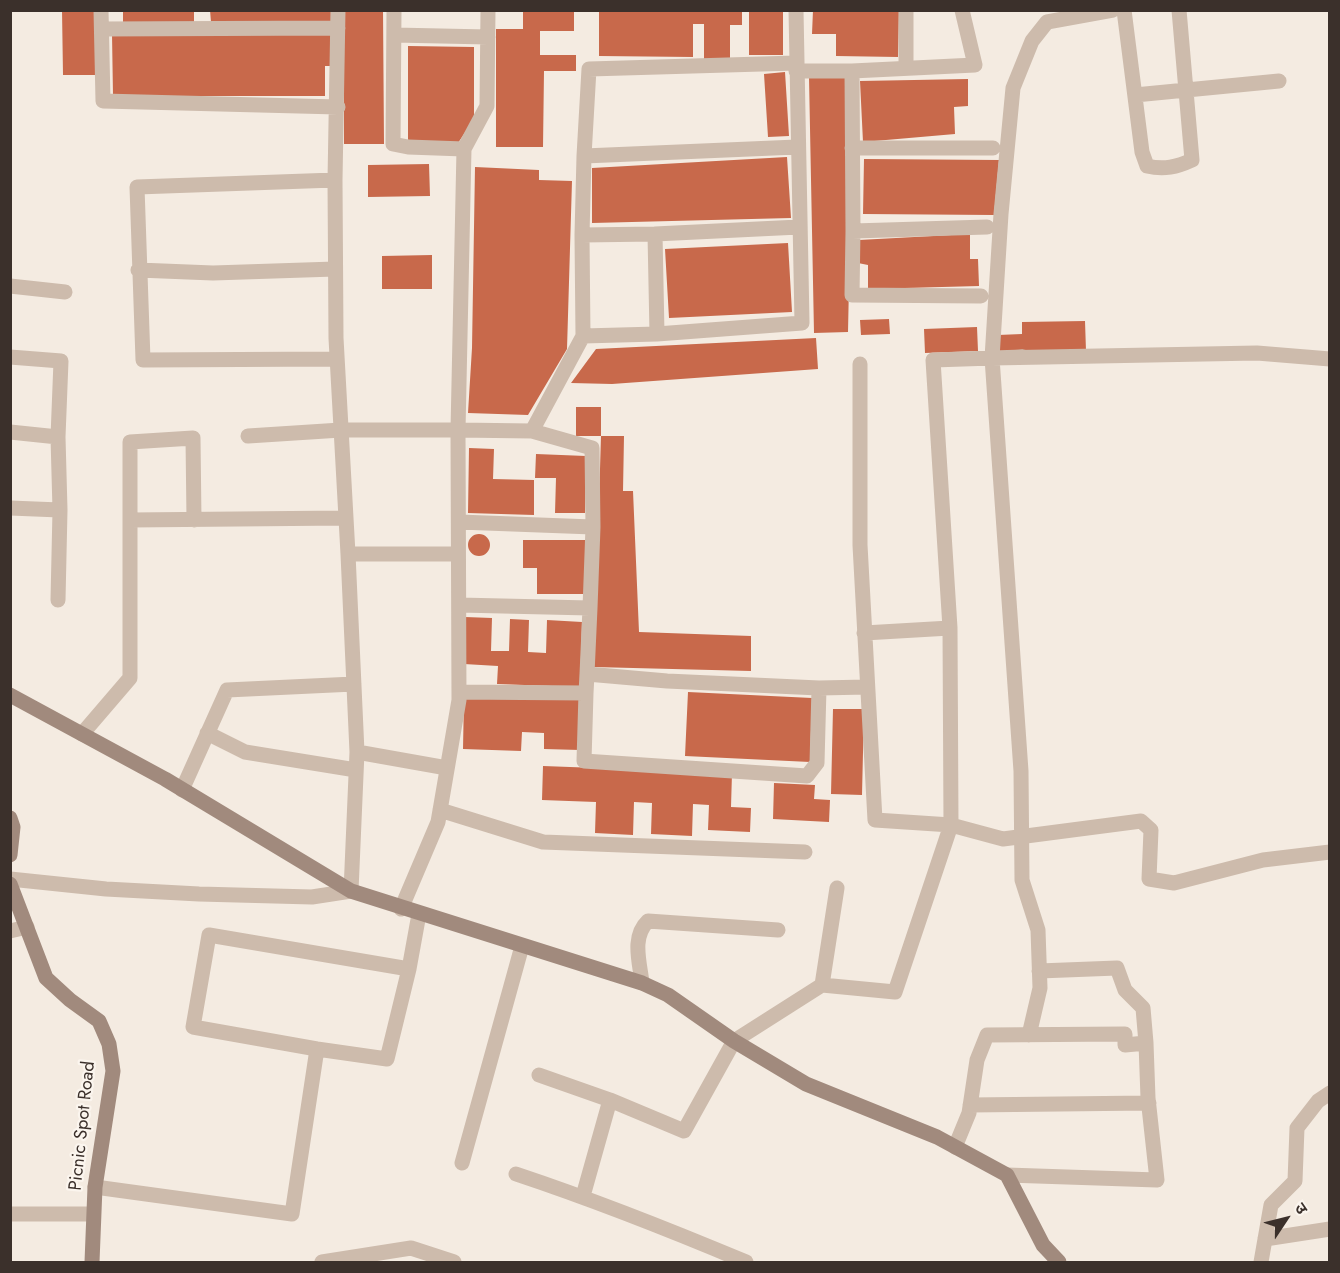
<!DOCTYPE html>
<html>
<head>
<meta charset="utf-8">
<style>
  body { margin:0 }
  #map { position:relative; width:1340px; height:1273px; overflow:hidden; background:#f4ebe1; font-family:Jost,"Noto Sans Devanagari",sans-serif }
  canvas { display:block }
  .frame { position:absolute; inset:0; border:12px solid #3b302b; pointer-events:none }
  .north { position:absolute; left:1256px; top:1189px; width:60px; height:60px; -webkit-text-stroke:4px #fbf5ee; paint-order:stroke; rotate:55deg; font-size:16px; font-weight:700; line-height:24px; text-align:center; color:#3b302b }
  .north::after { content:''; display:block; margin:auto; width:21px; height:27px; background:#3b302b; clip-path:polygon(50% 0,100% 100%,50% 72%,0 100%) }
</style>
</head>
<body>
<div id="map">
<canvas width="1340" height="1273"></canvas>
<div class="frame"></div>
<div class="north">उ</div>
</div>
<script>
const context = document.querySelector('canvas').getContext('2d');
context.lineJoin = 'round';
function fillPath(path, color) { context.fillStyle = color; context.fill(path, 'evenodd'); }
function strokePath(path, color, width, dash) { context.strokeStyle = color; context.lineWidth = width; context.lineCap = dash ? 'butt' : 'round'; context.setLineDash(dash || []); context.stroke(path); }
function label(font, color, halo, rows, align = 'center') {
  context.font = font + ' Jost,sans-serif'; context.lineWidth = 4.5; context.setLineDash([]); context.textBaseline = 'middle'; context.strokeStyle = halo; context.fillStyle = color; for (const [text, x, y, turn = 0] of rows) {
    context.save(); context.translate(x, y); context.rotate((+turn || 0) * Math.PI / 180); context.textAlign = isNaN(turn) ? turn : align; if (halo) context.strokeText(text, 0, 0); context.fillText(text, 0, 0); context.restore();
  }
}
const building = new Path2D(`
  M 62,10 L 95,10 L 96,75 L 63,75 Z
  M 123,10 L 194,10 L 194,24 L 123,25 Z
  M 210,10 L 335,10 L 335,21 L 211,22 Z
  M 344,10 L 383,10 L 384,144 L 344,144 Z
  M 523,10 L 574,10 L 574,31 L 540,31 L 540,55 L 576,55 L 576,71 L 544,71 L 543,147 L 496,147 L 496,29 L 523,29 Z
  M 599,10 L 742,10 L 742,25 L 730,25 L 730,60 L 704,59 L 704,24 L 693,24 L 693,57 L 599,56 Z
  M 749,10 L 783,10 L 783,55 L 749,55 Z
  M 813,10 L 899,10 L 898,57 L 836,56 L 836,34 L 812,34 Z
  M 112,34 L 335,35 L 335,66 L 325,66 L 325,96 L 113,96 Z
  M 408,46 L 474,47 L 474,119 L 458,143 L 408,142 Z
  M 785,72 L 789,136 L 768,137 L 764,74 Z
  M 809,77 L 845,77 L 849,284 L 848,332 L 814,333 Z
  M 968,79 L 968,106 L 954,107 L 955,134 L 863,142 L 860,81 Z
  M 787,157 L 791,218 L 592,223 L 592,168 Z
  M 864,159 L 999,160 L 994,215 L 863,214 Z
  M 429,164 L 430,196 L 368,197 L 368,165 Z
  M 475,167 L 539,170 L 539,180 L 572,181 L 567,349 L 528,415 L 468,413 L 472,348 Z
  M 970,234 L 970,259 L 978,259 L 979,286 L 868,289 L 868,265 L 858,263 L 859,240 Z
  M 788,243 L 792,312 L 669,318 L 665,249 Z
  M 432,255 L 432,289 L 382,289 L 382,256 Z
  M 889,319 L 890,334 L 861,335 L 860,320 Z
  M 1085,321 L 1086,351 L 998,353 L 998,335 L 1022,334 L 1022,322 Z
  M 977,327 L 978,351 L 925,353 L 924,329 Z
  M 816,338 L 818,369 L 612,384 L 571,383 L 596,349 Z
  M 576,407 L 601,407 L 601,436 L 576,436 Z
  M 601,436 L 624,436 L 623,491 L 633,491 L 639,632 L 751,636 L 751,671 L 594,667 Z
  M 469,448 L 494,449 L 493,479 L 534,480 L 534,515 L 468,513 Z
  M 536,454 L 586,456 L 585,513 L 555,513 L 556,478 L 535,478 Z
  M468 545a11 11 0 1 1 22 0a11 11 0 1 1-22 0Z
  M 523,540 L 585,540 L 586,594 L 537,594 L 537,568 L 523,568 Z
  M 465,617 L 492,618 L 491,651 L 509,651 L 510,619 L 529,620 L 528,652 L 546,653 L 547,620 L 582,622 L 580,687 L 497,684 L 498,666 L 464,664 Z
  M 688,692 L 812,698 L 810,762 L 685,756 Z
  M 464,697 L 581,700 L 580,750 L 544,749 L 544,733 L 522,732 L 521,751 L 463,749 Z
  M 833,709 L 864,709 L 862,795 L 831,794 Z
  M 543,766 L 732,773 L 731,807 L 751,808 L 750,832 L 708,830 L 709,805 L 693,804 L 692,836 L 651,834 L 652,803 L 634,802 L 633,835 L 595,833 L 596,802 L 542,800 Z
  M 774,783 L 815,785 L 814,799 L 830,800 L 829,822 L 773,819 Z`);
const street = new Path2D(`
  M 101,10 L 103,101 L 338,107
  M 338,10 L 335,180 L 336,338 L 348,554 L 357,752 L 447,768
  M 394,10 L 393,144 L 408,147 L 464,149
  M 906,10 L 906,68
  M 1124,10 L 1142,152 L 1147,166 C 1164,170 1177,167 1192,160 L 1179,10
  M 102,29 L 338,28
  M 394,35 L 488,37
  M 796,71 L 852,71 L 853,231 L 987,227
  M 852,71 L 975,65 L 962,10
  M 1135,95 L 1279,81
  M 852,148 L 993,148
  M 584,156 L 589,69 L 796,63
  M 335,180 L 137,187 L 143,360 L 337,359
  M 853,231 L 852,295 L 981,296
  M 655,234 L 799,227
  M 582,235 L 584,156 L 797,147
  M 138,270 L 213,273 L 335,269
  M 10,286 L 65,292
  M 583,336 L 582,235 L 655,234 L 657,334
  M 10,357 L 61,361 L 58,437 L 60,510 L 10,508
  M 860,364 L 860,545 L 875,820 L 951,825 L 1003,839 L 1141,821 L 1151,830 L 1149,879 L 1174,883 L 1263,860 L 1330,852
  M 10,432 L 58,437
  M 248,436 L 341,430 L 458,430 L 464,149 L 487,106 L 488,10
  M 130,520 L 345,518
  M 459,522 L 593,527 L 592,448 L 532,431
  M 348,554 L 458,554
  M 58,600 L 60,510
  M 459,605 L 590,608 L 593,527
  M 864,633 L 950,628
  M 587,674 L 590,608
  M 459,692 L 586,693 L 584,761 L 807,776 L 817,763 L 819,688 L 867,687
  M 586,693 L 587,674 L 667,681 L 819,688
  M 207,733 L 245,752 L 356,770
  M 82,734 L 130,678 L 130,442 L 193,438 L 194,520
  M 182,790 L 227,690 L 354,684
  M 440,810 L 543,842 L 805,852
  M 10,879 L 106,889 L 199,894 L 312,897 L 351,891 L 357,752
  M 401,909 L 438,822 L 459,700 L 458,430 L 532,431 L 583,336 L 657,334 L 802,323 L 796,10
  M 10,931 L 27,927
  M 409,969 L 387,1059 L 317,1049 L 193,1027 L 209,935 L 409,969 L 419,914
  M 1039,971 L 1117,968 L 1125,990 L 1143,1008 L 1146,1043
  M 642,983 C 640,963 631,937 648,921 L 778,930
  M 822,985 L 837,888
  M 1029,1035 L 1040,988 L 1038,930 L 1022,880 L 1021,771 L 992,358 L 1001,214 L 1013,88 L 1032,41 L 1047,22 L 1113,10
  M 539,1075 L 610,1100 L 684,1131 L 734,1041 L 822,985 L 895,992 L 951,825 L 950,628 L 933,360 L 1023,357 L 992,358 L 1257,353 L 1330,359
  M 970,1105 L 1149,1103
  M 955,1147 L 969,1113 L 977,1060 L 987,1035 L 1125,1034 L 1125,1045 L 1146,1043 L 1148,1098 L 1157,1180 L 1007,1175
  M 462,1163 L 522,946
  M 516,1174 C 594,1200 670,1230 746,1262
  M 95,1187 L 292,1214 L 317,1049
  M 583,1196 L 610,1100
  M 10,1214 L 93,1214
  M 1265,1239 L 1330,1229
  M 322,1262 L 411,1248 L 454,1262
  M 1261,1262 L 1271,1205 L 1295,1181 L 1297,1128 L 1318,1101 L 1330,1093`);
const secondary = new Path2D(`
  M 10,695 L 165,779 L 351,891 L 642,983 L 668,995 L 734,1041 L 806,1084 L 937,1137 L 1007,1175 L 1043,1245 L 1059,1262
  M 10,818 L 13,827 L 10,855
  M 10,884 L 46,978 L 70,1000 L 99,1021 L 109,1044 L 113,1071 L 95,1187 L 92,1262`);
const streetNames = [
  ["Picnic Spot Road",83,1126,-84]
];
fillPath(building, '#c8694b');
strokePath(street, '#cdbbac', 15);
strokePath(secondary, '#a18a7d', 15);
label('18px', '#3b302b', '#fbf5ee', streetNames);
</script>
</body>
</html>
